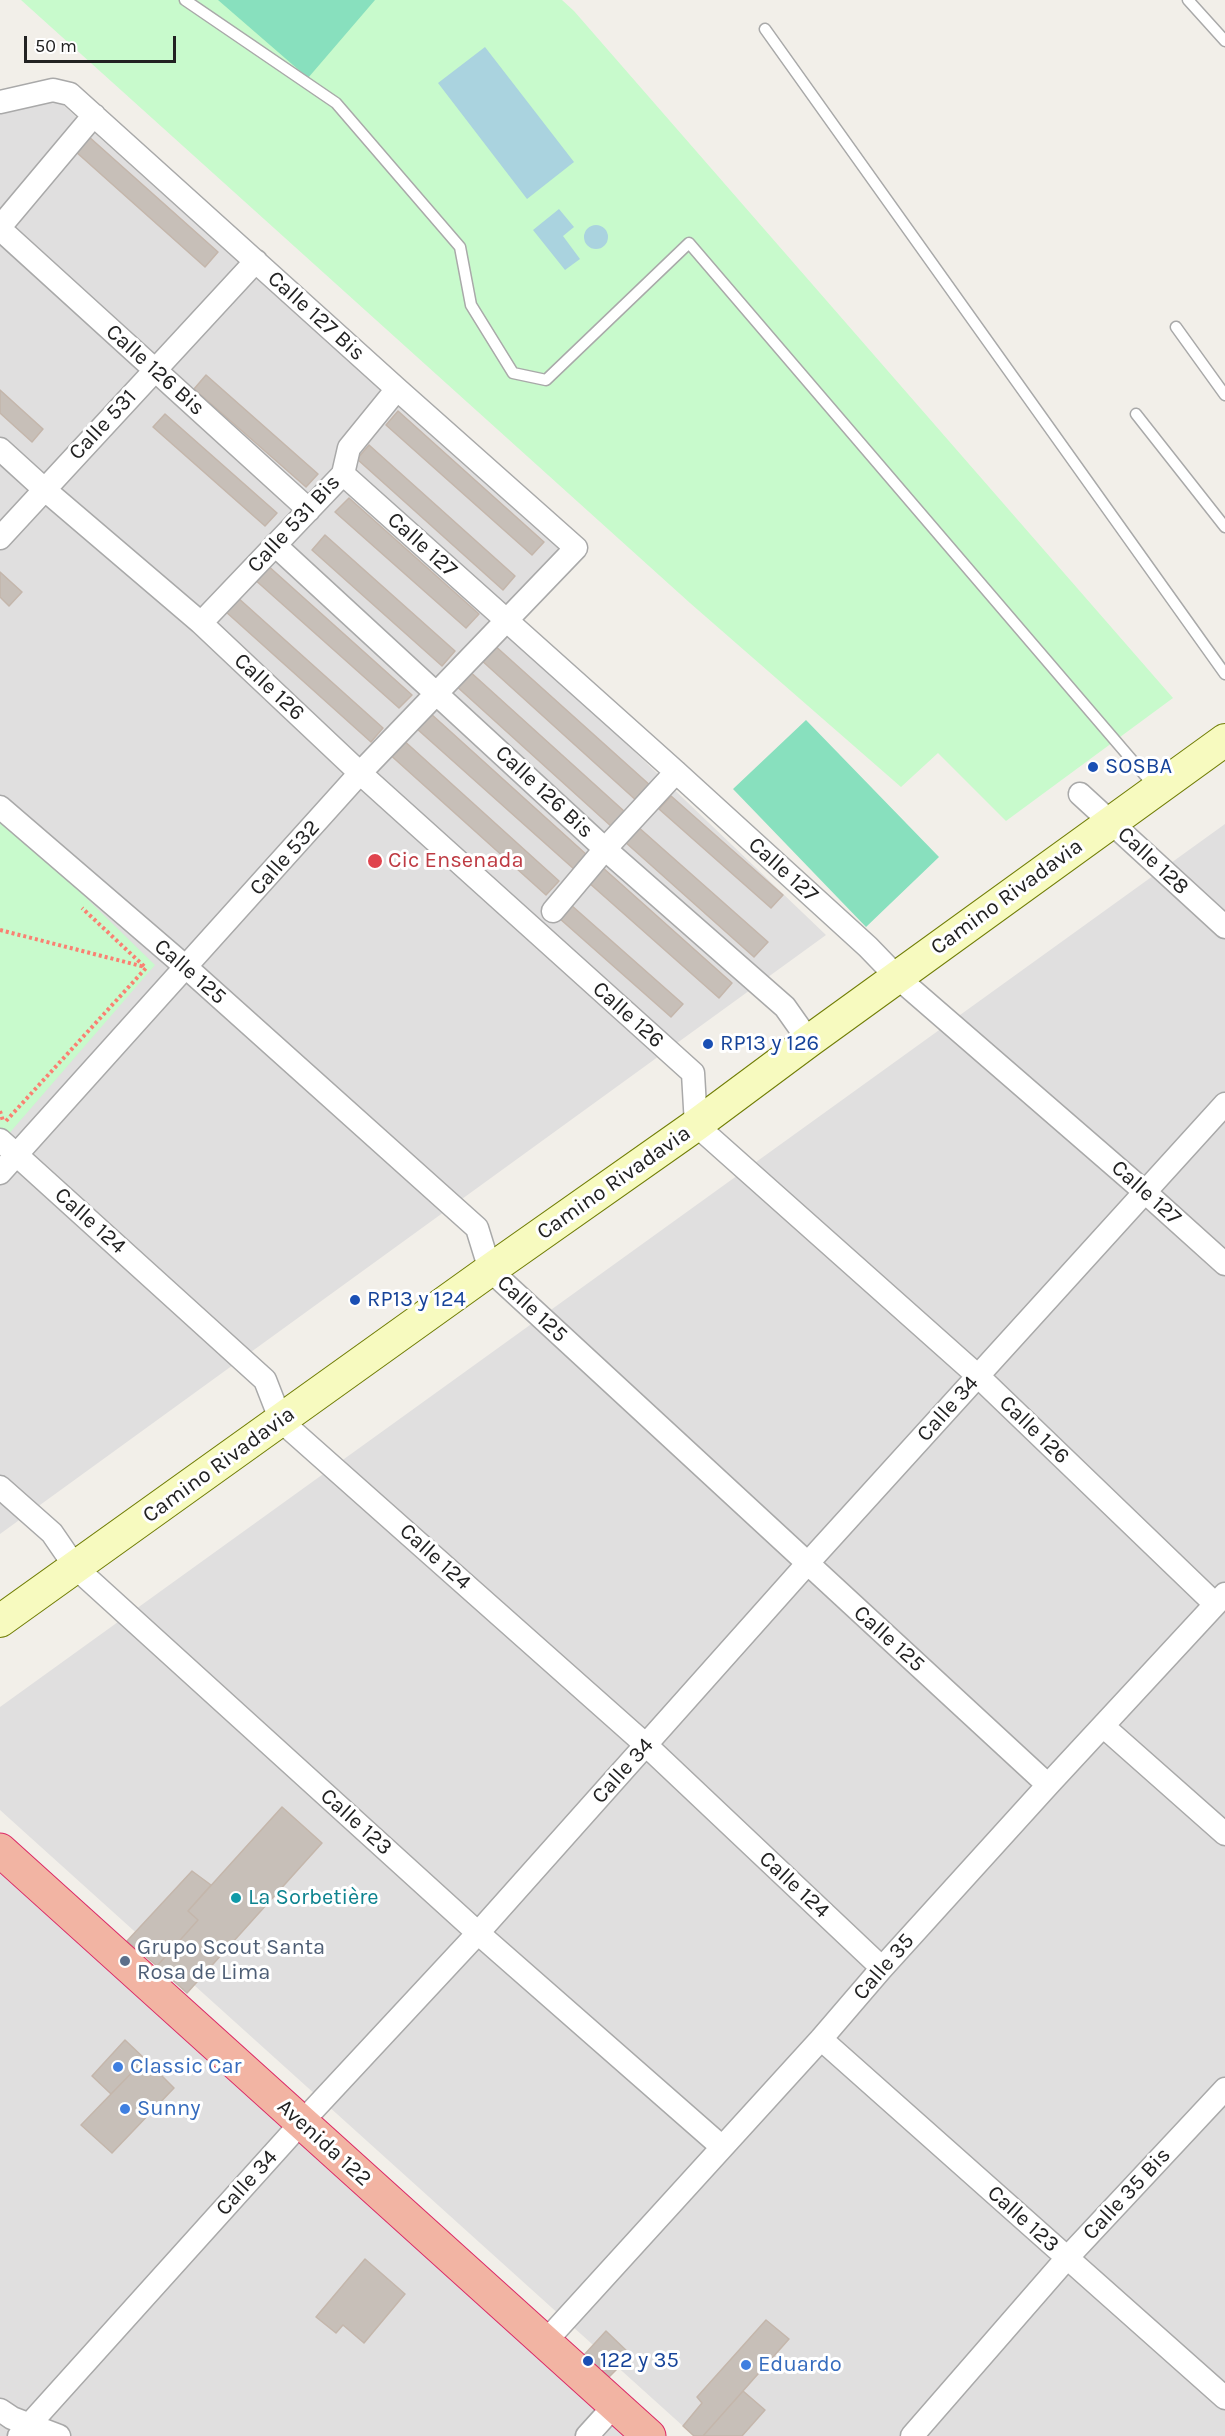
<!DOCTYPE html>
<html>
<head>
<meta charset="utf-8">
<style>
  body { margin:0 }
  #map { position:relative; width:1225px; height:2436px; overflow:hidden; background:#f2efe9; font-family:Karla,sans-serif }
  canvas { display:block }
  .scale { position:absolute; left:24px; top:36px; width:152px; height:27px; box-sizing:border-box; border:3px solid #222; border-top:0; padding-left:8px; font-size:18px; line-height:21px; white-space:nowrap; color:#222; -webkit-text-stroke:4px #fff; paint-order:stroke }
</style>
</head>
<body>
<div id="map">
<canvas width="1225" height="2436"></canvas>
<div class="scale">50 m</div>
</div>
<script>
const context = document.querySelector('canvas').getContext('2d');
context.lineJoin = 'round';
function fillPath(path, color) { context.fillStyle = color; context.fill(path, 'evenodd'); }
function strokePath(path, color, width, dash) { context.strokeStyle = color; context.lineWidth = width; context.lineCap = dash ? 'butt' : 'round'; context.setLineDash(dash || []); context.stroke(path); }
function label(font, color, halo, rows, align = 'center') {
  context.font = font + ' Karla,sans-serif'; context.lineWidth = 6; context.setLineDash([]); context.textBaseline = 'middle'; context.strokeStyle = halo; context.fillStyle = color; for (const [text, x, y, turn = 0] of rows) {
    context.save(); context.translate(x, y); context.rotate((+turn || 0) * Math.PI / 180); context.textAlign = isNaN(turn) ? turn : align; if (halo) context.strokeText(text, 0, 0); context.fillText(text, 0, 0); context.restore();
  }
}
const residential = new Path2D(`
  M 53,96 L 561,550 L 497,620 L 826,935 L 0,1534 L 0,108 Z
  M 1225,824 L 1225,2436 L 694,2436 L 0,1810 L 0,1707 Z
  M 0,1869 L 629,2436 L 0,2436 Z`);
const park = new Path2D(`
  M 21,0 L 562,0 L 574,11 L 1173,698 L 1006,821 L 938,753 L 901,787 L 690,603 Z
  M 0,814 L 155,965 L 6,1137 L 0,1132 Z`);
const pitch = new Path2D(`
  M 218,0 L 375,0 L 308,78 Z
  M 806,720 L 939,857 L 866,927 L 733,789 Z`);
const water = new Path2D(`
  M 485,47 L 574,162 L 527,199 L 438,83 Z
  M 559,209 L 574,227 L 563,236 L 580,259 L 565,270 L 533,230 Z
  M584 237a12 12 0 1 1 24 0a12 12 0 1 1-24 0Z`);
const building = new Path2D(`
  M 88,136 L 218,252 L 205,267 L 75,151 Z
  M 206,375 L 318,474 L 306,487 L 194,389 Z
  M 0,390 L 43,429 L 32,442 L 0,413 Z
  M 398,411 L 544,542 L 532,555 L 386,425 Z
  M 165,414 L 277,513 L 265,526 L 153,427 Z
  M 369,445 L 515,576 L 503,590 L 357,459 Z
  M 349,498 L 479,614 L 466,628 L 335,512 Z
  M 325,535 L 455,651 L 442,666 L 312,550 Z
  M 266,564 L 412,695 L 399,708 L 253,578 Z
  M 0,572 L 22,592 L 9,606 L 0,597 Z
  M 237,597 L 383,728 L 371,742 L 225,611 Z
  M 493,644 L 652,787 L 638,802 L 480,659 Z
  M 467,669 L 625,812 L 612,827 L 454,684 Z
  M 430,713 L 588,856 L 575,870 L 416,728 Z
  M 401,738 L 559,881 L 546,895 L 387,752 Z
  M 671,796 L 783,895 L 771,908 L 659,809 Z
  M 637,826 L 768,942 L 754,957 L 624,841 Z
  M 602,867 L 732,983 L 719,998 L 588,882 Z
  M 571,905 L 683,1004 L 671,1017 L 559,918 Z
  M 282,1807 L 322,1843 L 187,1993 L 157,1966 L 198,1920 L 188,1911 Z
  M 192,1871 L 211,1885 L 188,1911 L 198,1920 L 157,1966 L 127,1941 Z
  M 125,2040 L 145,2059 L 111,2094 L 92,2076 Z
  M 145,2059 L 174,2088 L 112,2153 L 81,2125 Z
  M 365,2259 L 405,2294 L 364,2343 L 343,2325 L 336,2333 L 316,2317 Z
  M 766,2320 L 789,2339 L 703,2436 L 694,2436 L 683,2426 L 702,2403 L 697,2397 Z
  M 606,2331 L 631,2355 L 609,2377 L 584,2355 Z
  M 743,2391 L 765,2410 L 742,2436 L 703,2436 Z`);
const path = new Path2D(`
  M 0,930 L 145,967
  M 0,1111 L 3,1121
  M 6,1121 L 146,968 L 82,908`);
const service = new Path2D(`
  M 185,0 L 336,103 L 460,247 L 471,305 L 513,373 L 546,380 L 689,243 L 1155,787
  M 1188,0 L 1225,41
  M 765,29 L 1225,674
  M 1176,327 L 1225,395
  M 1136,414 L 1225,527`);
const minor = new Path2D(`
  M 0,102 L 53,90 L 70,94 L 397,389 L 576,548 L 360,773 L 0,1173
  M 0,227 L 94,115
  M 0,229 L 309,510
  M 0,449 L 44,489 L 201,623 L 360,773 L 693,1073 L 696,1125 L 978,1376 L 1215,1604
  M 343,474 L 676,772 L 868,947 L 897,977 L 1145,1192 L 1225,1264
  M 0,538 L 256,261
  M 275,545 L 605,849 L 785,1007 L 809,1041
  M 201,623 L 343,474 L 349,448 L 397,389
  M 1080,794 L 1225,927
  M 0,807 L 187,968 L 477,1228 L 490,1270 L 1048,1785
  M 553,911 L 605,849 L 676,772
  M 0,1140 L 265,1380 L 281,1421 L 646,1745 L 882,1968
  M 0,1487 L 52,1533 L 76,1568 L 478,1933 L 722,2147
  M 1103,1726 L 1225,1834
  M 821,2039 L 1225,2398
  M 545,2342 L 821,2039 L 882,1968 L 1048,1785 L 1225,1594
  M 0,2410 L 12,2418 L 59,2436
  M 19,2436 L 302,2122 L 478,1933 L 807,1564 L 1225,1104
  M 587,2436 L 615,2405
  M 912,2436 L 1067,2258 L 1225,2089`);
const secondary = new Path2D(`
  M 0,1621 L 490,1270 L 696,1125 L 809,1041 L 1225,740`);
const trunk = new Path2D(`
  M 0,1850 L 649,2436`);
const markers = [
  [1093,767,6,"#1a4fb4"],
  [375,861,8,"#e0444e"],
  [708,1044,6,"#1a4fb4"],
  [355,1300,6,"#1a4fb4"],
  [236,1898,6,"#0f9aa8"],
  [125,1961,6,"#5c6f8a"],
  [118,2067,6,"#3f7fe0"],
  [125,2109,6,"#3f7fe0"],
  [588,2361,6,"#1a4fb4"],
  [746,2365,6,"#3f7fe0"]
];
const streetNames = [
  ["Calle 127 Bis",316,316,42],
  ["Calle 126 Bis",155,370,42],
  ["Calle 531",103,425,-47],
  ["Calle 531 Bis",294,524,-47],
  ["Calle 127",422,545,42],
  ["Calle 126",269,687,43],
  ["Calle 126 Bis",544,792,43],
  ["Calle 532",285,858,-48],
  ["Calle 128",1153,861,43],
  ["Calle 127",783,870,42],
  ["Camino Rivadavia",1007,897,-36],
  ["Calle 125",190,972,41],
  ["Calle 126",628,1015,42],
  ["Camino Rivadavia",614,1183,-35],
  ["Calle 127",1146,1193,42],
  ["Calle 124",90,1221,42],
  ["Calle 125",532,1309,43],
  ["Calle 34",948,1409,-48],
  ["Calle 126",1034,1430,44],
  ["Camino Rivadavia",219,1465,-36],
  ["Calle 124",435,1557,42],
  ["Calle 125",889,1639,42],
  ["Calle 34",623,1771,-48],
  ["Calle 123",356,1822,42],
  ["Calle 124",794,1885,43],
  ["Calle 35",884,1967,-49],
  ["Avenida 122",324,2143,42],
  ["Calle 34",247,2183,-48],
  ["Calle 35 Bis",1127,2194,-47],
  ["Calle 123",1023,2219,42]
];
const transitNames = [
  ["SOSBA",1105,767],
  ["RP13 y 126",720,1044],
  ["RP13 y 124",367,1300],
  ["122 y 35",600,2361]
];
const healthNames = [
  ["Cic Ensenada",388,861]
];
const cultureNames = [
  ["La Sorbetière",248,1898]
];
const serviceNames = [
  ["Grupo Scout Santa",137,1948],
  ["Rosa de Lima",137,1973]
];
const shopNames = [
  ["Classic Car",130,2067],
  ["Sunny",137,2109],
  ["Eduardo",758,2365]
];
fillPath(residential, '#e0dfdf');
fillPath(park, '#c8facc');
fillPath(pitch, '#88e0be');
fillPath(water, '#aad3df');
fillPath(building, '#c7bfb8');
strokePath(building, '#c4b6ab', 1.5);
strokePath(service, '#a9a9a9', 13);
strokePath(minor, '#a9a9a9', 25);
strokePath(secondary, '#707d05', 34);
strokePath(trunk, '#dc2a67', 35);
strokePath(path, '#fa8072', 4, [3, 3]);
strokePath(service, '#fff', 10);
strokePath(minor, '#fff', 22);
strokePath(secondary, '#f7fabf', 32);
strokePath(trunk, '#f2b4a3', 33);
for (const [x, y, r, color] of markers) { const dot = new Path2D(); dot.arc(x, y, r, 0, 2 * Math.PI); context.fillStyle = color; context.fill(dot); strokePath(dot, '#fff', 2); }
label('22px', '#222', '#fff', streetNames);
label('22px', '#164399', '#fff', transitNames, 'left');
label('22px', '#be3a42', '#fff', healthNames, 'left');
label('22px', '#0d838f', '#fff', cultureNames, 'left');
label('22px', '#4e5e75', '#fff', serviceNames, 'left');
label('22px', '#366cbe', '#fff', shopNames, 'left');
</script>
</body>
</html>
